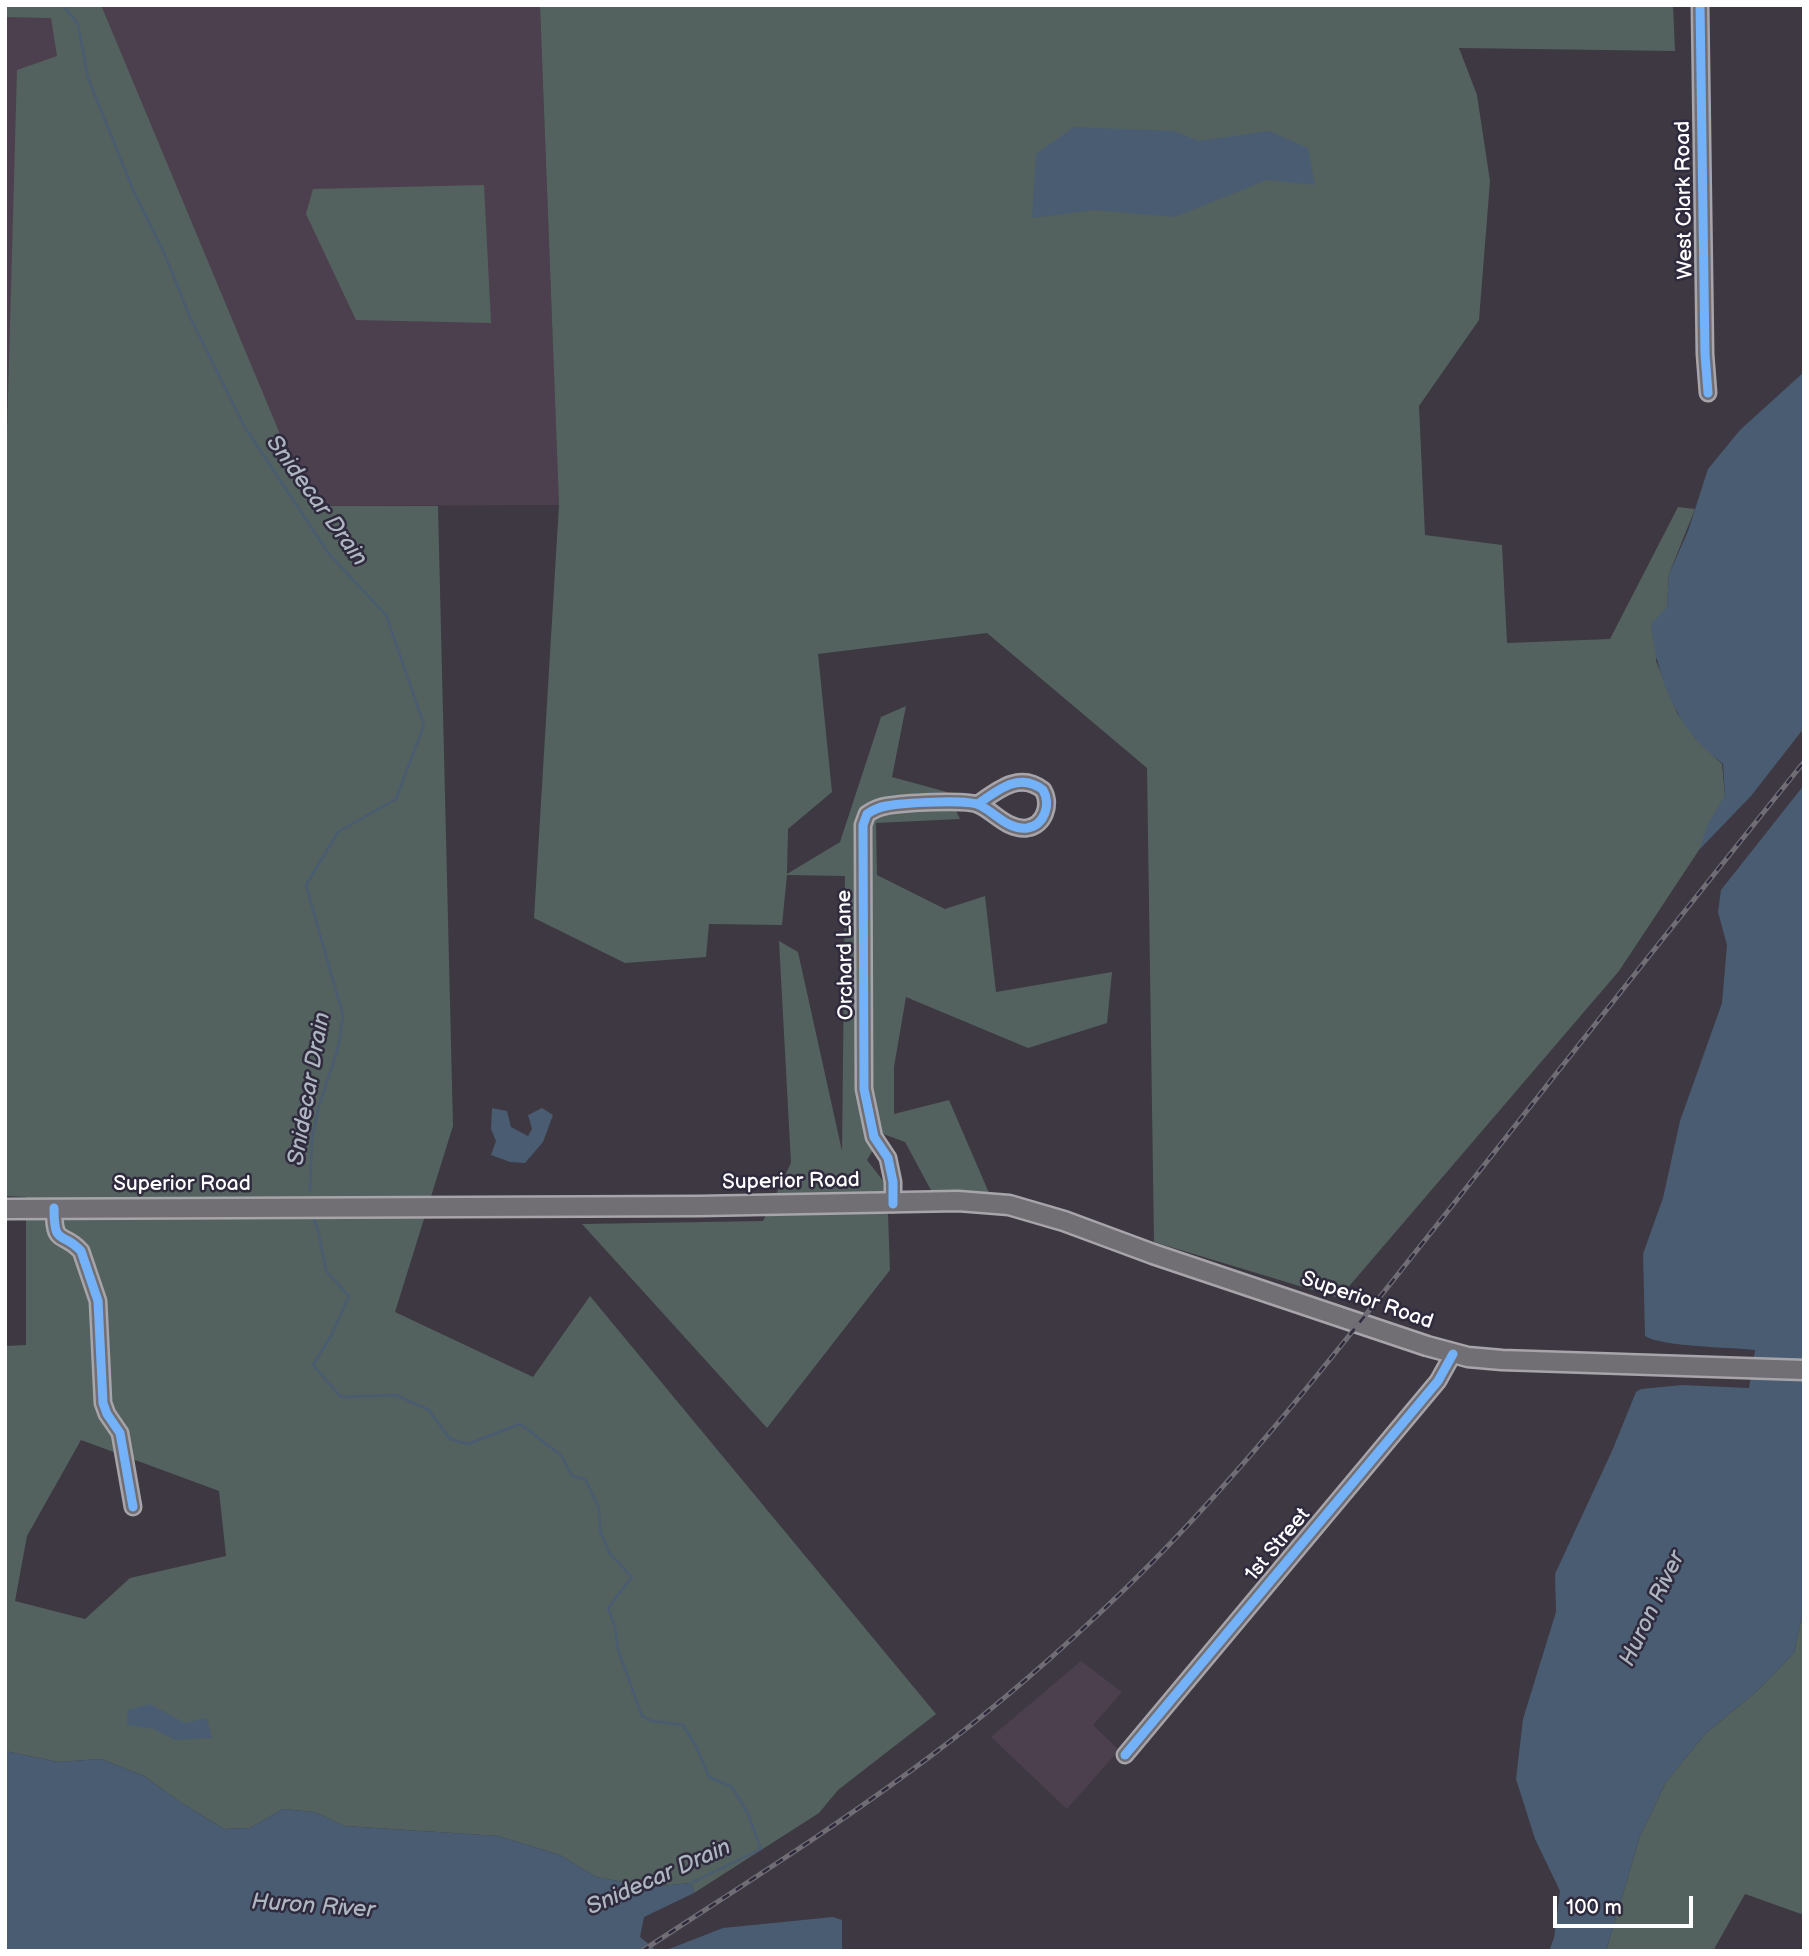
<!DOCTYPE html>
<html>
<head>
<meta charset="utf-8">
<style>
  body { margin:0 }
  #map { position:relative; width:1809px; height:1956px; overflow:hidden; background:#3d3842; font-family:"Balsamiq Sans",sans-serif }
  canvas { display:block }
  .frame { position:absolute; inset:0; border:7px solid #fff; pointer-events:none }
  .scale { position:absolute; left:1553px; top:1896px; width:140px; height:32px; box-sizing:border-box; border:4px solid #fff; border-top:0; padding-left:9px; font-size:21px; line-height:24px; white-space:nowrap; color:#fff; -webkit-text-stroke:5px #2f2a3d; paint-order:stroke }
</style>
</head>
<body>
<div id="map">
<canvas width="1809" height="1956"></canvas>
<div class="frame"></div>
<div class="scale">100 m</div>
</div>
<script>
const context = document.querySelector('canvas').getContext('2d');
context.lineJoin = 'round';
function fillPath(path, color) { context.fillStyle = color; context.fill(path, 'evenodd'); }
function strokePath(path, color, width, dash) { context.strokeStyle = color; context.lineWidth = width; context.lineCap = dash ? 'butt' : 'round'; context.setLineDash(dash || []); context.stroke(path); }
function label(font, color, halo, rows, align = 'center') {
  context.font = font + ' "Balsamiq Sans",sans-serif'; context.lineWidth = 5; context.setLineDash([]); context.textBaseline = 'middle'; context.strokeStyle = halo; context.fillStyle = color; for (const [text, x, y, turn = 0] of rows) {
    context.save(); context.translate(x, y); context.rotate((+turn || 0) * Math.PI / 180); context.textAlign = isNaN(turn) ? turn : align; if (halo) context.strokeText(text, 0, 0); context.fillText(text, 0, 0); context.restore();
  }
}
const built = new Path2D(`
  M 5,5 L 540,5 L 559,505 L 5,507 Z
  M 1081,1661 L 1122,1692 L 1093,1725 L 1119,1750 L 1067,1809 L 991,1737 Z`);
const green = new Path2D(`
  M 5,5 L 101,5 L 310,506 L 438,506 L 453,1126 L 395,1312 L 533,1377 L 590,1296 L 936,1714 L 838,1790 L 819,1813 L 694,1893 L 691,1883 L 650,1887 L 596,1877 L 560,1855 L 498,1836 L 345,1826 L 314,1812 L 283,1809 L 250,1828 L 224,1829 L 180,1802 L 144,1776 L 101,1759 L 58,1762 L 5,1751 L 5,1346 L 26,1345 L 26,1197 L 5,1196 L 5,507 L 17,70 L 57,56 L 51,18 L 5,17 ZM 81,1440 L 219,1491 L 226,1556 L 130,1578 L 85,1619 L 15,1601 L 27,1536 Z
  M 540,5 L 1673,5 L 1675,51 L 1459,48 L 1477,95 L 1490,181 L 1479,320 L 1419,406 L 1425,535 L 1502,545 L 1507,643 L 1610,639 L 1678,507 L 1695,509 L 1669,574 L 1667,607 L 1656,661 L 1677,713 L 1696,739 L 1722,764 L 1725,795 L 1699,850 L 1619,971 L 1339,1298 L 1154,1242 L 1147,768 L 987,633 L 818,654 L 832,792 L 788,829 L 787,874 L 840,842 L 881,717 L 906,706 L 892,777 L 947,792 L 960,819 L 876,823 L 877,875 L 945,909 L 985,896 L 996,992 L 1112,972 L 1107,1023 L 1028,1048 L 906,997 L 894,1067 L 894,1114 L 949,1100 L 989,1193 L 932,1192 L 905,1142 L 883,1134 L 867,1160 L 887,1186 L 890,1270 L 767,1428 L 582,1224 L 763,1221 L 791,1163 L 779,941 L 798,952 L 842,1151 L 845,876 L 787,875 L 782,925 L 709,924 L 706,957 L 625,963 L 534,918 L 559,505 Z
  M 484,185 L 491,323 L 356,320 L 306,214 L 313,189 Z
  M 1804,1606 L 1804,1915 L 1745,1894 L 1713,1951 L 1606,1951 L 1640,1836 L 1666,1782 L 1706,1733 L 1757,1691 L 1794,1653 Z`);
const water = new Path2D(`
  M 1074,127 L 1174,131 L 1199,141 L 1269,131 L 1308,148 L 1315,185 L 1267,180 L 1175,217 L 1094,210 L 1032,218 L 1036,154 Z
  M 1804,372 L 1804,728 L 1751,796 L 1699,850 L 1708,824 L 1725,795 L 1723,764 C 1713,755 1702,747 1694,737 C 1667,703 1656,666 1651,624 L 1667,607 L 1669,574 L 1688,531 L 1708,469 L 1740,430 Z
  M 1804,785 L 1802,1567 L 1804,1606 L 1794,1653 L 1757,1691 L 1706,1733 L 1666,1782 L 1640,1836 L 1606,1951 L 1549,1951 L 1554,1938 L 1560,1891 L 1535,1839 L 1516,1779 L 1523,1719 L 1556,1612 L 1555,1574 L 1612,1451 L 1636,1392 L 1641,1389 L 1682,1385 L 1749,1388 L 1755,1350 C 1730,1347 1662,1347 1645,1336 L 1643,1254 L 1663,1198 L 1680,1121 L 1722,1003 L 1727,945 L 1718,912 L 1721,890 Z
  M 492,1108 L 507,1111 L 511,1127 L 528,1136 L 532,1129 L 528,1115 L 542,1108 L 553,1115 L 543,1142 L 525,1163 L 510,1162 L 491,1155 L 496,1141 L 491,1129 Z
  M 150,1704 L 185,1723 L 207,1718 L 212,1738 L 175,1740 L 153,1729 L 127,1725 L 128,1710 Z
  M 5,1751 L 58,1762 L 101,1759 L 144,1776 L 180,1802 L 224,1829 L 250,1828 L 283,1809 L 314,1812 L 345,1826 L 498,1836 L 560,1855 L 596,1877 L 650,1887 L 691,1883 L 694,1893 L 644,1917 L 640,1937 L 657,1951 L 5,1951 Z
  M 833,1917 L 842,1920 L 842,1951 L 664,1951 L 723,1928 Z`);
const stream = new Path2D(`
  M 63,5 L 78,24 L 88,78 L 134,192 L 165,255 L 189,315 L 244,426 L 329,554 L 386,615 L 424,725 L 396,799 L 338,832 L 306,885 L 343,1016 L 338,1048 L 319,1106 L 312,1139 L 310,1190
  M 314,1220 L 318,1230 L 326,1271 L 349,1296 L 331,1336 L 313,1365 L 341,1397 L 396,1395 L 429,1410 L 450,1439 L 468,1444 L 520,1424 L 561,1455 L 572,1476 L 585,1479 L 599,1508 L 600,1531 L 610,1554 L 632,1577 L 608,1608 L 615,1627 L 618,1650 L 642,1716 L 652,1721 L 683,1725 L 697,1748 L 709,1777 L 732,1787 L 748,1814 L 761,1849 L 689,1884`);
const minor = new Path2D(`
  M 1700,5 L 1705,354 L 1708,393
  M 893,1204 L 893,1182 L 888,1158 L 874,1137 L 864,1089 L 863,825 L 867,814 C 873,810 879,807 886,806 C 902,803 966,799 979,805 C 995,812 1007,830 1027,828 C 1045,825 1051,804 1043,790 C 1020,772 999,789 978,804
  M 54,1208 C 54,1248 62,1230 81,1251 L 98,1301 L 103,1403 L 107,1414 L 120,1433 L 133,1507
  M 1125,1755 L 1438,1381 L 1453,1354`);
const major = new Path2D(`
  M 5,1209 L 700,1206 L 958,1201 L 1009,1205 L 1064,1221 L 1153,1254 L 1427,1346 L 1468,1357 L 1502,1360 L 1804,1370`);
const rail = new Path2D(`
  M 642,1951 C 738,1888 836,1827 928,1758 C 998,1706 1064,1648 1126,1588 C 1239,1479 1335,1353 1433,1230 C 1556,1074 1679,917 1804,762`);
const cycleway = new Path2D(`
  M 1700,5 L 1705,354 L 1708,393
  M 893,1204 L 893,1182 L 888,1158 L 874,1137 L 864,1089 L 863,825 L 867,814 C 873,810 879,807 886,806 C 902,803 966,799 979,805 C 995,812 1007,830 1027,828 C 1045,825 1051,804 1043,790 C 1020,772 999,789 978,804
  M 54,1208 C 54,1248 62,1230 81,1251 L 98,1301 L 103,1403 L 107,1414 L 120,1433 L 133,1507
  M 1125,1755 L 1438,1381 L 1453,1354`);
const streetNames = [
  ["West Clark Road",1685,200,-91],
  ["Orchard Lane",846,955,-91],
  ["Superior Road",791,1182,-1],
  ["Superior Road",182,1185],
  ["Superior Road",1367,1301,19],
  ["1st Street",1278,1545,-50]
];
const waterNames = [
  ["Snidecar Drain",316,501,54],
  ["Snidecar Drain",310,1089,-80],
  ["Huron River",1653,1609,-65],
  ["Snidecar Drain",659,1878,-24],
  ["Huron River",313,1907,4]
];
fillPath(built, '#4c404e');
fillPath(green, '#53625f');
fillPath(water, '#4a5c71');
strokePath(stream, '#4a5c71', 2.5);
strokePath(minor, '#a8a5aa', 19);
strokePath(major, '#a8a5aa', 23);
strokePath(minor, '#716f74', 14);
strokePath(major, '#716f74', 18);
strokePath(rail, '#706e74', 5);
strokePath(rail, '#2f2a3d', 2.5, [8]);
strokePath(cycleway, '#73b2f8', 9);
label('21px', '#fff', '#2f2a3d', streetNames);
label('italic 23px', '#aeb7c1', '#2f2a3d', waterNames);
</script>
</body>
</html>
